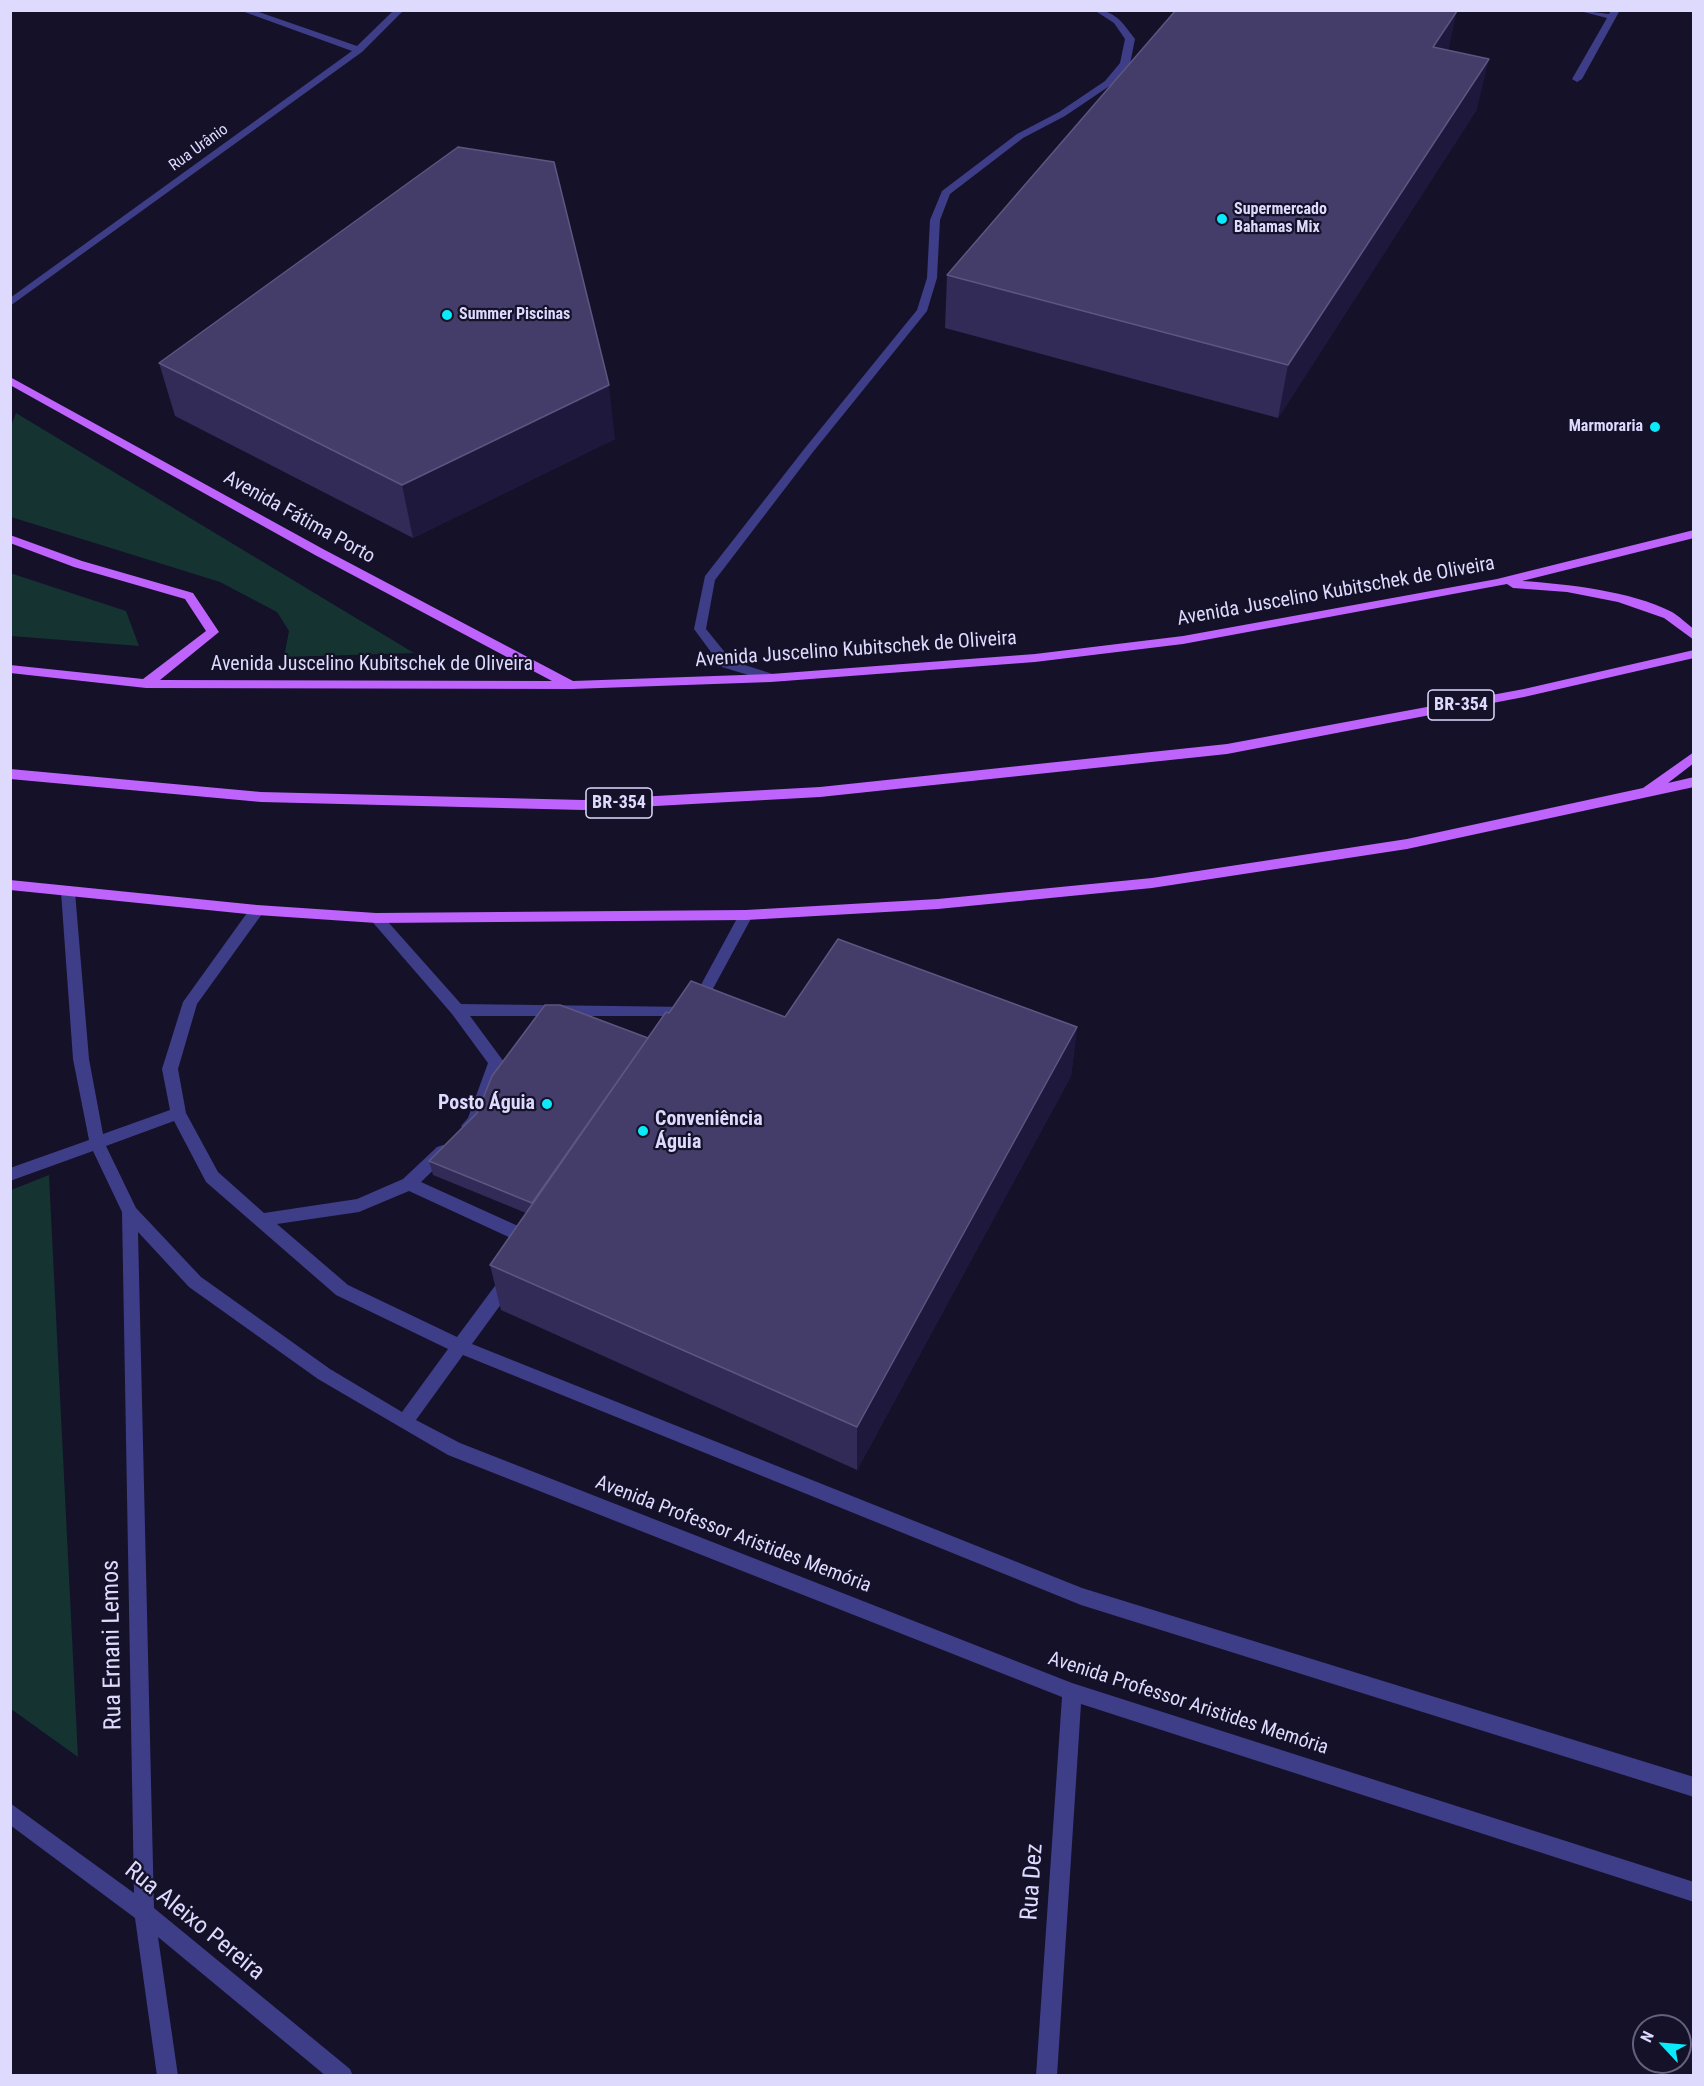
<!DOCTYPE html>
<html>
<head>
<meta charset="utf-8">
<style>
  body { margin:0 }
  #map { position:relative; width:1704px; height:2086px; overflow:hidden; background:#141129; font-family:"Roboto Condensed",sans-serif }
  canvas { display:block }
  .frame { position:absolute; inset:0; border:12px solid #dddafe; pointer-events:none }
  .north { position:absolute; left:1632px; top:2014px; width:60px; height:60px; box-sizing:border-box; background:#141129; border:2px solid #64617e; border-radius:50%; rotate:296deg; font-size:16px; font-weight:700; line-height:24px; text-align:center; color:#dddafe }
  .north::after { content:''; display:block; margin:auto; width:21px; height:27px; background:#0aeafa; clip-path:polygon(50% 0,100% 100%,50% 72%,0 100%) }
</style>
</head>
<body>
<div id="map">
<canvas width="1704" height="2086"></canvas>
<div class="frame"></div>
<div class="north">N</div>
</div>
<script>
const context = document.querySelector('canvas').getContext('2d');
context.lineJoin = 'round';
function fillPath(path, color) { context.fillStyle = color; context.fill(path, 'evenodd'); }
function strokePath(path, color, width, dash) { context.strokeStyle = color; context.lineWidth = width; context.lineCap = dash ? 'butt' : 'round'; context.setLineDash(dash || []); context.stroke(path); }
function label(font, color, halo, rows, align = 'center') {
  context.font = font + ' "Roboto Condensed",sans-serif'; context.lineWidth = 4.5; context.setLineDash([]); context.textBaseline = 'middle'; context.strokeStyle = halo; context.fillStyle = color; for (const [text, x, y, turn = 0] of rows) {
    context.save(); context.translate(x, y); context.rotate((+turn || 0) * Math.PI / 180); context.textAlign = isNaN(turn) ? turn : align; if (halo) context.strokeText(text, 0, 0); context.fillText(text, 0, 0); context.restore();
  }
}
const green = new Path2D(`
  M 16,413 L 414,653 L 284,657 L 289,631 L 277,612 L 220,582 L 11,517 L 11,426 Z
  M 10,573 L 126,611 L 139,646 L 11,636 Z
  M 49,1175 L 78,1757 L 11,1709 L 11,1190 Z`);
const minor = new Path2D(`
  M 239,10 L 253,10 L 357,46 L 394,10 L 404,10 L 362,52 L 10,306 L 10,298 L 352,51 Z
  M 1094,10 C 1115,10 1123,23 1135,39 L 1130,64 L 1111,85 L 1065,116 L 1023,138 L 950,194 L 940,220 L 937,278 L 927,311 L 813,452 L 715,580 L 706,629 L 732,661 L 776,675 L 777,678 L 771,682 L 722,667 L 694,629 L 705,576 L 805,448 L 917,310 L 927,278 L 930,220 L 942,191 L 1017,134 L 1059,112 L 1105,81 L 1120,63 L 1125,39 L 1114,23 Z
  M 1576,10 L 1609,14 L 1611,10 L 1620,10 L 1582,79 L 1577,82 L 1572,79 L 1607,18 Z
  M 68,887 L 75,892 L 89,1059 L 103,1134 L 170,1110 L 162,1069 L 183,1002 L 252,906 L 262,906 L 264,910 L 262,914 L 197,1004 L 178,1069 L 186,1113 L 218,1172 L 264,1213 L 357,1199 L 403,1179 L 437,1147 L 443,1145 L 449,1147 L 451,1151 L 449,1155 L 421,1182 L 538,1235 L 540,1240 L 538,1245 L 532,1247 L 526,1245 L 409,1191 L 359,1212 L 277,1224 L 348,1285 L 457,1337 L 503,1275 L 509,1273 L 515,1275 L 517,1280 L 515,1285 L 472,1344 L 1082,1588 L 1694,1777 L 1694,1797 L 1081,1605 L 463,1355 L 416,1420 L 460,1443 L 1072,1683 L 1694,1882 L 1694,1902 L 1081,1704 L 1057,2076 L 1036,2076 L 1062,1697 L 448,1455 L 318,1379 L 189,1287 L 138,1232 L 154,1908 L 350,2069 L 353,2076 L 326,2076 L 158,1937 L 178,2076 L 157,2076 L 135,1918 L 10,1825 L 10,1803 L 134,1893 L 122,1212 L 93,1151 L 10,1181 L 10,1168 L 89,1140 L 73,1059 L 61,892 ZM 174,1121 L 206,1182 L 336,1295 L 448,1349 L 402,1412 L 330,1369 L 201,1277 L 136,1208 L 106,1146 Z
  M 746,910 L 753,915 L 702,1009 L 694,1010 L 693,1016 L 470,1016 L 504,1062 C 498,1076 486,1120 476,1128 C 472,1132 469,1132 464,1130 L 461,1126 L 468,1118 L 488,1063 L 452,1014 L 369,918 L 376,913 L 381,914 L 461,1004 L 691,1007 L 690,1005 L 741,911 Z`);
const major = new Path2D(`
  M 10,377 L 323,549 L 573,681 L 771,674 L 1035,654 L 1183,636 L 1497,579 L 1694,530 L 1694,538 L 1522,581 C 1567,584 1631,591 1672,612 C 1679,616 1687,624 1694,629 L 1694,640 L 1664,618 L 1618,602 L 1567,592 L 1513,588 L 1507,584 L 1183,644 L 1035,662 L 771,682 L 572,689 L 146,688 L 10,673 L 10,665 L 143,679 L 206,631 L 185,599 L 74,567 L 10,543 L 10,535 L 82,561 L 193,593 L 219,632 L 160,680 L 552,681 L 315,555 L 10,385 Z
  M 1694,650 L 1694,658 L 1524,697 L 1227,754 L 820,797 L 583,810 L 261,802 L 10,779 L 10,769 L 261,792 L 583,800 L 820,787 L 1227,744 L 1524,689 Z
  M 1694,752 L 1694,763 L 1668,783 L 1694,777 L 1694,787 L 1407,849 L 1152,888 L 938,909 L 746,920 L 376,923 L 257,915 L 10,890 L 10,880 L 257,905 L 376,913 L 746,910 L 938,899 L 1152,878 L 1407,839 L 1643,788 Z`);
const wall = new Path2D(`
  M 1448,50 L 1477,109 L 1278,418 L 945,328 L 947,275 Z
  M 159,363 L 615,439 L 413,538 L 175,416 Z
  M 669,1013 L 1077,1027 L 1071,1076 L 857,1470 L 501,1310 L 490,1265 L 526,1213 L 433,1175 L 429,1161 L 648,1038 Z`);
const shadedWall = new Path2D(`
  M 1457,11 L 1446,61 L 1433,47 Z
  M 1489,59 L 1477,109 L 1278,418 L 1288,365 Z
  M 609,385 L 615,439 L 413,538 L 402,485 Z
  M 1077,1027 L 1071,1076 L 857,1470 L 857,1427 Z`);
const building = new Path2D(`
  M 1176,10 L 1454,10 L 1457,11 L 1433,47 L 1489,59 L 1288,365 L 947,275 Z
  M 458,147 L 554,162 L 609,385 L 402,485 L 159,363 Z
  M 838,939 L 1077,1027 L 857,1427 L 490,1265 L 666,1012 L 669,1013 L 691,981 L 785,1017 Z
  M 545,1005 L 560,1005 L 648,1038 L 532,1203 L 429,1161 L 477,1113 L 492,1076 Z`);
const markers = [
  [1222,219,6,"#0aeafa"],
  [447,315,6,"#0aeafa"],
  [1655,427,6,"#0aeafa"],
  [547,1104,6,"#0aeafa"],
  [643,1131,6,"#0aeafa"]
];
const farStreetnames = [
  ["Rua Urânio",199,148,-36]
];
const farPoinames = [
  ["Supermercado",1234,210],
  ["Bahamas Mix",1234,228],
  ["Summer Piscinas",459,315],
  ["Marmoraria",1643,427,"right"]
];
const shields = [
  [1461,705,66],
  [619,803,66]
];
const shieldNames = [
  ["BR-354",1461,705],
  ["BR-354",619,803]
];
const streetNames = [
  ["Avenida Fátima Porto",299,518,29],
  ["Avenida Juscelino Kubitschek de Oliveira",1336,592,-10],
  ["Avenida Juscelino Kubitschek de Oliveira",856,650,-4],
  ["Avenida Juscelino Kubitschek de Oliveira",372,665],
  ["Avenida Professor Aristides Memória",733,1535,21],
  ["Avenida Professor Aristides Memória",1188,1704,18]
];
const poiNames = [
  ["Posto Águia",535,1104],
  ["Conveniência",655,1120,"left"],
  ["Águia",655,1143,"left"]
];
const nearStreetnames = [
  ["Rua Ernani Lemos",113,1645,-91],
  ["Rua Dez",1033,1882,-86],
  ["Rua Aleixo Pereira",194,1922,39]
];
fillPath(green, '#143331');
fillPath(minor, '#3e3d87');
fillPath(major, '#be63fc');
fillPath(wall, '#322a57');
fillPath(shadedWall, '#1e183d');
fillPath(building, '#443d69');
strokePath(building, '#5c5680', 1.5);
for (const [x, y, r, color] of markers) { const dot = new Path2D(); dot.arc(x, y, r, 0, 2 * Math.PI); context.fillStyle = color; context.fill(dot); strokePath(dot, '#141129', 2); }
label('16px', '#dddafe', '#141129', farStreetnames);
label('bold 16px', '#dddafe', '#141129', farPoinames, 'left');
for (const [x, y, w] of shields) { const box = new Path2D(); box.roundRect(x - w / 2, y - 15, w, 30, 4.5); context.fillStyle = '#141129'; context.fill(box); strokePath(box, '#dddafe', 1.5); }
label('bold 18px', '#dddafe', null, shieldNames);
label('20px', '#dddafe', '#141129', streetNames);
label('bold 20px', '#dddafe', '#141129', poiNames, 'right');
label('24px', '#dddafe', '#141129', nearStreetnames);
</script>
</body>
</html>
